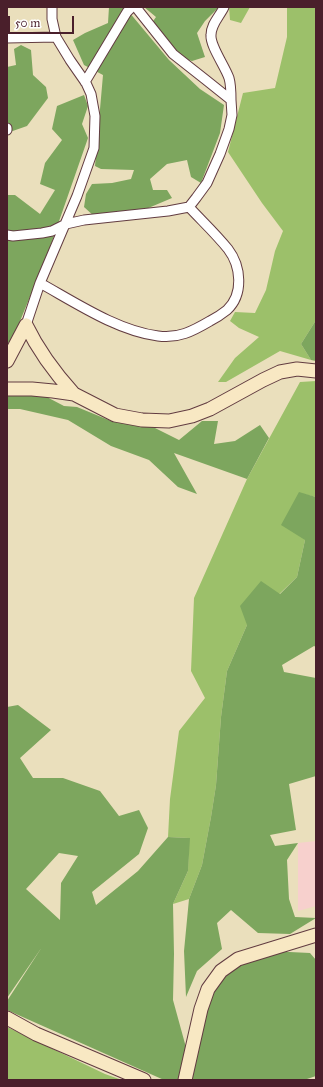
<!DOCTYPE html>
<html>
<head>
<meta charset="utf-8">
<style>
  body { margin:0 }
  #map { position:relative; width:323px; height:1087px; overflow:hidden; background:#eadfbc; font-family:"IM FELL Great Primer",serif }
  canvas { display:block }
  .frame { position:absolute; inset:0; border:8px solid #4a1f2b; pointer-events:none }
  .scale { position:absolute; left:8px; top:16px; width:66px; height:18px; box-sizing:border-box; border:2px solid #4a1f2b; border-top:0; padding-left:5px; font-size:12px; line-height:14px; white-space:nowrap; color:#4a1f2b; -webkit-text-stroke:3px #fff; paint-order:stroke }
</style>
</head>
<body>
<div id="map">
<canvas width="323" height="1087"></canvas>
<div class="frame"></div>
<div class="scale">50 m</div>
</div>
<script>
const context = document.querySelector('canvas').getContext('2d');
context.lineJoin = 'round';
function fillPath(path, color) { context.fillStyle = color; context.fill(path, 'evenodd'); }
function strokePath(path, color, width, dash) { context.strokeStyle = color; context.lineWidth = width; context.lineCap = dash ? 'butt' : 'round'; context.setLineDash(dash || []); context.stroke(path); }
const built = new Path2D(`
  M 316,841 L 316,906 L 298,911 L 298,843 Z`);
const green = new Path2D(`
  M 229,7 L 250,7 L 241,23 L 230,20 Z
  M 287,7 L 316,7 L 316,320 L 301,344 L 311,360 L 280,351 L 226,382 L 218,382 L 235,358 L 259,337 L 239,328 L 230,321 L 235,312 L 255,313 L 266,290 L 275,251 L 283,231 L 262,203 L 228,152 L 243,93 L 275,88 L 287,37 Z
  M 316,381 L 316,497 L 299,493 L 305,540 L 297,577 L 247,625 L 227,671 L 221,717 L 216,785 L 211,817 L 202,865 L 189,899 L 173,904 L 188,871 L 189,838 L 168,837 L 170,799 L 179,731 L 205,698 L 191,671 L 194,598 L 247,479 L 300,382 Z
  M 7,1027 L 105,1074 L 122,1080 L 7,1080 Z`);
const forest = new Path2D(`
  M 109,7 L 127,7 L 129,12 L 169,60 L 200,89 L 224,105 L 220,133 L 201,183 L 191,177 L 187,160 L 167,164 L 150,179 L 153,190 L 167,190 L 172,198 L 146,209 L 95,217 L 84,207 L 86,194 L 92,184 L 112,183 L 131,179 L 134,170 L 101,169 L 95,166 L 103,75 L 84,65 L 73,40 L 85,33 L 108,23 Z
  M 144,7 L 217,7 L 217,9 L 205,21 L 197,33 L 205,57 L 192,61 L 178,57 L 151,24 L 156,17 Z
  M 21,45 L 31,50 L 33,75 L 46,87 L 48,98 L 27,126 L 7,133 L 7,67 L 16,65 L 14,49 Z
  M 84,95 L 88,106 L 82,124 L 88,138 L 49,250 L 16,331 L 7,345 L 7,195 L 15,195 L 40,214 L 55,190 L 40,184 L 45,163 L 62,140 L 52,129 L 57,106 Z
  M 316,320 L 316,361 L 311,360 L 301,344 Z
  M 7,394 L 41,394 L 64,406 L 77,407 L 111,421 L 149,425 L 179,440 L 202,421 L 218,421 L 214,444 L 235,441 L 260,425 L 269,438 L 247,479 L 174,453 L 197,494 L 178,487 L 149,460 L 111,446 L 68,420 L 20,409 L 7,409 Z
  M 299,492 L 316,497 L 316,647 L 314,646 L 282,665 L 284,672 L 316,678 L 316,776 L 289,784 L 296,830 L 270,835 L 275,846 L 298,843 L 287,860 L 289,899 L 295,917 L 316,918 L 290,934 L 258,933 L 231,910 L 217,923 L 222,949 L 197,971 L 186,997 L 184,951 L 189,899 L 202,865 L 211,817 L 216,785 L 221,717 L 227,671 L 247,625 L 240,606 L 261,581 L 280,594 L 297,577 L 305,540 L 281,525 Z
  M 18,705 L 51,730 L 20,758 L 33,778 L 63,778 L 100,791 L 119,816 L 139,810 L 148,828 L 139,854 L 92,892 L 96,905 L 138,871 L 168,837 L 190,838 L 188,871 L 173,904 L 174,954 L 173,1000 L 187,1051 L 200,1013 L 223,974 L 269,951 L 310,953 L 316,960 L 316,1076 L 304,1080 L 164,1080 L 7,1010 L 7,1001 L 42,947 L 7,998 L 7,707 ZM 59,853 L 78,856 L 61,883 L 60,920 L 26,889 Z`);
const street = new Path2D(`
  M 224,7 C 220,16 211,24 211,35 C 210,46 225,66 229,78 C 231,85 231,93 231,100
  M 7,38 L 56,37
  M 85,82 L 127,12 L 132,7
  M 7,128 L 7,130
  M 7,235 L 13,236 L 42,233 L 52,231 L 66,224 L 84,220 L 168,211 L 189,207 L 196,198 L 207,183 L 220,154 L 229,129 L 232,115 L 231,100 L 206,80 L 173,54 L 138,10 L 138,7
  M 40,283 C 76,303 118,331 158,336 C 178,339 193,331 210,321 C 216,318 222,314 227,310 C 244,294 241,266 228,249 C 216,234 202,221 189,207
  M 26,325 L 40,283 L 77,196 L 94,148 L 95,116 L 91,94 L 86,83 L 70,60 L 56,37 L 52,19 L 52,7`);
const secondary = new Path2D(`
  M 26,325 C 39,352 54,372 74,394
  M 7,361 L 26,325
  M 7,389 L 32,389 L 53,391 L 74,394 L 115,415 L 142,420 L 169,421 L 192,416 L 210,409 L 263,380 L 280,372 L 297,369 L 316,371
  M 7,1018 L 36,1034 L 144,1080
  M 185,1080 L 201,1009 L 208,989 L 221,971 L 238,959 L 316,935`);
fillPath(built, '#f7d0cd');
fillPath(green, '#9cc06a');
fillPath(forest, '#7da65e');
strokePath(street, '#623c41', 11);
strokePath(secondary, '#623c41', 15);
strokePath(street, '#fff', 9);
strokePath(secondary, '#f8e8c3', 13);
</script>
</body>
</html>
